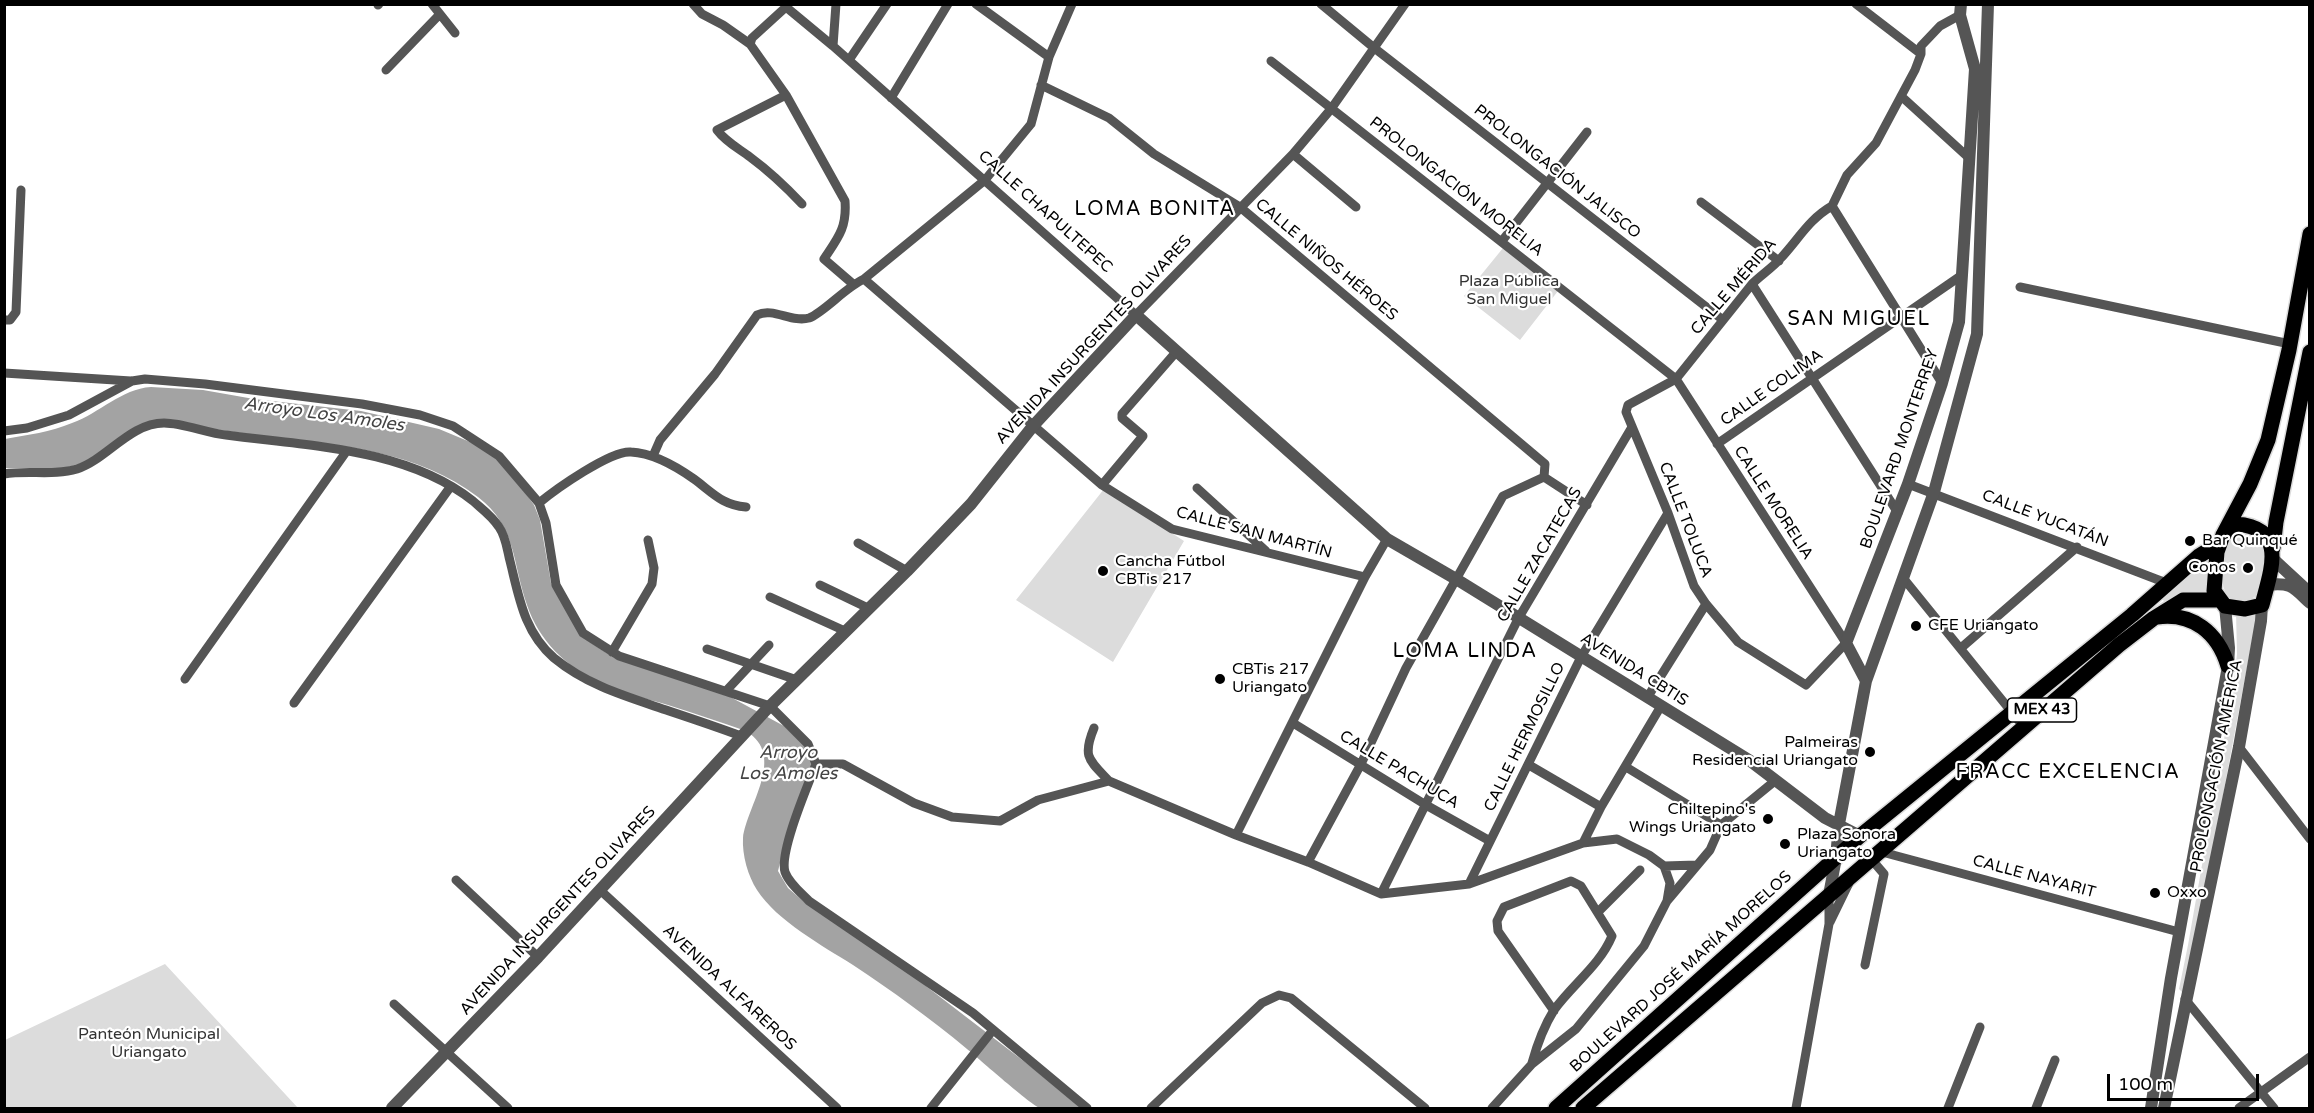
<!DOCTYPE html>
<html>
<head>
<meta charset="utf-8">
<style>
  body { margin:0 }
  #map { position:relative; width:2314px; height:1113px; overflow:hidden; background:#fff; font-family:"Varela Round",sans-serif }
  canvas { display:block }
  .frame { position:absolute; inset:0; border:6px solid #000; pointer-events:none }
  .scale { position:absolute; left:2107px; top:1074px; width:152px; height:27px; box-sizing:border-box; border:3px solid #000; border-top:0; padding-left:8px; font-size:18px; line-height:21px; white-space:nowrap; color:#000; -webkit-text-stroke:4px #fff; paint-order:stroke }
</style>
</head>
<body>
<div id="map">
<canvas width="2314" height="1113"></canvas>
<div class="frame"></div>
<div class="scale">100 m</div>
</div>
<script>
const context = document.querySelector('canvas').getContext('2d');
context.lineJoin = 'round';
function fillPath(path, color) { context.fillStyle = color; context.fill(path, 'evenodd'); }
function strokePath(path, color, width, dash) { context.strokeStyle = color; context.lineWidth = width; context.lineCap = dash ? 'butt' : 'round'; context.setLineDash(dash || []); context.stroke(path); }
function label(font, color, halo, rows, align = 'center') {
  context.font = font + ' "Varela Round",sans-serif'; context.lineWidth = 4.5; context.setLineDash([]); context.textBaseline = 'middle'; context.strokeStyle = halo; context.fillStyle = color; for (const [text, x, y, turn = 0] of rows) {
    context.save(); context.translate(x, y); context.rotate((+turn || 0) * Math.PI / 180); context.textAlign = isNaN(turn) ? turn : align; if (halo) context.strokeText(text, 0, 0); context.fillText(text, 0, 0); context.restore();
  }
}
const green = new Path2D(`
  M 1503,248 L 1558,291 L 1520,340 L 1464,296 Z
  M 1104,489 L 1184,541 L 1113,662 L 1016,600 Z
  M 2240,528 L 2269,544 L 2258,594 L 2248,602 L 2231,600 C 2217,589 2222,553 2230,539 C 2233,535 2237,532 2240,528 Z
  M 2205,562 L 2210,562 L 2208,590 L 2164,601 L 2162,599 Z
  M 2236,612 L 2257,614 L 2206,886 L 2183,993 L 2179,989 L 2188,945 L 2234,682 L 2237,654 Z
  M 165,964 L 298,1108 L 5,1108 L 5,1040 Z`);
const water = new Path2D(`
  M 151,387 L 203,390 L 254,399 L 361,411 L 439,429 L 475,444 L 493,455 L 512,474 L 534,505 L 540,520 L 551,583 L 581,636 L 614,658 L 723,693 L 784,726 L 804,745 L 812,764 L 786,839 L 778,871 L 788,888 L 803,901 L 918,980 L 1034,1069 L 1081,1108 C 1069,1108 1052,1111 1040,1108 C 1032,1106 978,1058 967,1049 C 930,1018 892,991 853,965 C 823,946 777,921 757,890 C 748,876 742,855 743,838 C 747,805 787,756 746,731 C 720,722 694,713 668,705 C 646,698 620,694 599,683 C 566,666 539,641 527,605 C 512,563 517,527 478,497 C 419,452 343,445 271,437 C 234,432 197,427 159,420 L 90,461 L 65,468 L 5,468 L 5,439 C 27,435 51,432 72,423 C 100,413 121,389 151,387 Z`);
const minor = new Path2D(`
  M 432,4 L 455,33
  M 693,4 L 702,14 L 723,25 L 750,44 L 786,95 L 845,201 C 847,228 838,238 824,259 L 853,284
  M 976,4 L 1049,57
  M 1321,4 L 1373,47 L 1723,320
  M 1856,4 L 1921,54
  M 378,5 L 379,4
  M 786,7 L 833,46 L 1136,315 L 1293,154 L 1331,109 L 1405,4
  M 750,44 L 752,38 L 786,7
  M 833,46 L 836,4
  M 849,60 L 887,4
  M 1271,61 L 1676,379 L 1846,643 L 1806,685 L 1738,642 L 1706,604 L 1694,586 L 1668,513 L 1626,412 L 1628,405 L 1676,379 L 1752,284 C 1761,275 1772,268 1780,259 C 1798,240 1809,219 1832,206
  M 386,70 L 440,14
  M 1041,85 L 1109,118 L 1154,154 L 1240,207 L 1545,464 L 1544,477
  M 786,95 L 717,130 C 726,142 738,148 750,157 C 769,171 786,187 802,204
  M 1901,96 L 1969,158
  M 891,98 L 948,4
  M 1293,154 L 1356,207
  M 1701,202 L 1779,261
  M 1832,206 L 1847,175 L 1876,143 L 1915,70 L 1921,54 L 1921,46 L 1940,26 L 1960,15
  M 1832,206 L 1942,383
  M 1502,241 L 1587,132
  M 864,279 L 1102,485 L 1172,529 L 1365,577
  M 1752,284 L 1898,513
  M 2020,287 L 2290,344
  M 4,320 L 10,320 L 16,312 L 21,190
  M 4,373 L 131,381
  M 4,431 L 27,428 L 69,415 L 132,381 L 145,379 L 205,384 L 362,404 L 420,415 L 453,426 L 499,456 L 539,503 L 546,523 L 556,585 L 583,633 L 619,656 L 770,706 L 808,744 L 816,764 C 808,785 779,852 785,872 C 789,883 800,892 809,901 L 973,1013 L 1087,1108
  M 1717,444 L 1962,275
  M 653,456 L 660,440 L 715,374 L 757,315 C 773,307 792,323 809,318 C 823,313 846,287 864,279 L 985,180 L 1031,124 L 1049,57 L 1072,4
  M 4,474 C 28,470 54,476 77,469 C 107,459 130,423 164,423 C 183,423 207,433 226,435 C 308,446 406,448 473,501 C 482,509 492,516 499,527 C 506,537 507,549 510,561 C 519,597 524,632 554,658 C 588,686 628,697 669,711 C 693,719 717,727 741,736
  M 1544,477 L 1587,505
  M 1908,484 L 2169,584
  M 1102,485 L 1143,436 L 1122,418 L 1122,414 L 1177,351
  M 1197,488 L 1266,551
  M 539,503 C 556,489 611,450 631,452 C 653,453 677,467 694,479 C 713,493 722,505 746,507
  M 858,543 L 907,571
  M 1904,579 L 2023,726
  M 820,585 L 868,608
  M 770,597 L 845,631
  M 1961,648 L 2077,547
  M 707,649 L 797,680
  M 612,652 L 652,584 L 654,568 L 648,540
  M 185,679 L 346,452
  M 726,691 L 769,645
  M 1647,698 L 1706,604
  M 294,703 L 451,486
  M 1293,723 L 1426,805 L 1490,841
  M 1094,728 C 1082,757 1089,760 1109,781
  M 2239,747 L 2310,839
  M 816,764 L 843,764 L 914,803 L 952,817 L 1000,821 L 1038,800 L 1109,781 L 1236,835 L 1308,862 L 1381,894 L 1469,884 L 1583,843 L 1617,839 L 1649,855 L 1664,866 L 1670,883 L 1667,901
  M 1529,765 L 1601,807
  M 1626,767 L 1721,825
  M 1236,835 L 1365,577 L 1387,539
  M 1583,843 L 1601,807 L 1661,706
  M 1882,852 L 2179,932
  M 1308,862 L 1361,764 L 1406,668 L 1503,496 L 1544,477
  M 1664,866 L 1697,865
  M 456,880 L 538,957
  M 1469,884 L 1581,657 L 1668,513
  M 600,890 L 837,1108
  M 1381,894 L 1518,619 L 1632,427
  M 1598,912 L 1640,870
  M 1830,922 L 1849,883
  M 1865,965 L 1884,874 L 1872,860
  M 2185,999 L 2274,1108
  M 394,1004 L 508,1108
  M 1532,1063 C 1537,1045 1544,1026 1554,1010 C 1573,984 1600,965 1612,936 L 1581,886 L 1571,881 L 1504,907 L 1497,921 L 1498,931 L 1554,1011
  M 931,1108 L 993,1030
  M 1151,1108 L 1262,1003 L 1279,995 L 1291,998 L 1425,1108
  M 1492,1108 L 1532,1064 L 1576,1029 L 1644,946 L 1667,901 L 1710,850 L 1721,825 L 1776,780
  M 1796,1108 L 1829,924 L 1829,895
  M 1948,1108 L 1980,1027
  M 2036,1108 L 2055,1060
  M 2239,1108 L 2310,1057`);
const tertiary = new Path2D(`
  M 2272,558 L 2310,593
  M 2267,585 C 2291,582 2293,587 2310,603
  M 1866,681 L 1846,643 L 1908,484 L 1942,383 L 1959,322 L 1975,69 L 1960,15 L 1961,4
  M 1829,895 L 1836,858 L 1839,824 L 1866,681 L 1934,492 L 1977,334 L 1988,4
  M 392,1108 L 538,957 L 766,710 L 907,571 L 971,504 L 1033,426 L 1136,315 L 1387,539 L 1456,579 L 1749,760 L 1825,818 L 1860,836
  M 2151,1108 L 2171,978 L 2228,666 L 2229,648 L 2225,606
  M 2164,1108 L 2239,747 L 2261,621 L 2262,605`);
const primary = new Path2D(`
  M 2223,535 L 2236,524 C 2288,528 2271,570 2262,605 L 2245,609 L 2225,606 L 2214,591 L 2217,552 L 2223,535 L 2250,484 L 2268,440 L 2289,350 L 2310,234
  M 2273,548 L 2276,522 L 2310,352
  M 2157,617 C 2193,612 2218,633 2228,666
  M 1556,1108 L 1860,836 L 2132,615 L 2199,556 L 2220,543
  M 1583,1108 L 2119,645 L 2154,618 L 2183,600 L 2219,600`);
const markers = [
  [2190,541,6,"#000"],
  [2248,568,6,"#000"],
  [1103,571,6,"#000"],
  [1916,626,6,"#000"],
  [1220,679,6,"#000"],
  [1870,752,6,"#000"],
  [1768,819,6,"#000"],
  [1785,844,6,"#000"],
  [2155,893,6,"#000"]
];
const shields = [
  [2042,710,69]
];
const shieldNames = [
  ["MEX 43",2042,710]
];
const streetNames = [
  ["PROLONGACIÓN JALISCO",1557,172,38],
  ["PROLONGACIÓN MORELIA",1456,187,38],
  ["CALLE CHAPULTEPEC",1045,212,42],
  ["CALLE NIÑOS HÉROES",1326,260,40],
  ["CALLE MÉRIDA",1734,287,-49],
  ["AVENIDA INSURGENTES OLIVARES",1094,340,-47],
  ["CALLE COLIMA",1772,388,-35],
  ["BOULEVARD MONTERREY",1900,449,-71],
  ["CALLE MORELIA",1773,503,57],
  ["CALLE YUCATÁN",2045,519,21],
  ["CALLE TOLUCA",1685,520,69],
  ["CALLE SAN MARTÍN",1254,533,15],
  ["CALLE ZACATECAS",1540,555,-60],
  ["AVENIDA CBTIS",1634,670,32],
  ["CALLE HERMOSILLO",1525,737,-64],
  ["PROLONGACIÓN AMÉRICA",2217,766,-79],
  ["CALLE PACHUCA",1399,770,31],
  ["CALLE NAYARIT",2034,877,15],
  ["AVENIDA INSURGENTES OLIVARES",558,911,-47],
  ["BOULEVARD JOSÉ MARÍA MORELOS",1681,972,-42],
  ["AVENIDA ALFAREROS",729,988,43]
];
const parkNames = [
  ["Plaza Pública",1509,282],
  ["San Miguel",1509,300],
  ["Panteón Municipal",149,1035],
  ["Uriangato",149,1053]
];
const poiNames = [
  ["Bar Quinqué",2202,541],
  ["Cancha Fútbol",1115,562],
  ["CBTis 217",1115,580],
  ["Conos",2236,568,"right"],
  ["CFE Uriangato",1928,626],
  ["CBTis 217",1232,670],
  ["Uriangato",1232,688],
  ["Palmeiras",1858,743,"right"],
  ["Residencial Uriangato",1858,761,"right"],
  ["Chiltepino's",1756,810,"right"],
  ["Wings Uriangato",1756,828,"right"],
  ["Plaza Sonora",1797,835],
  ["Uriangato",1797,853],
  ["Oxxo",2167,893]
];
const waterNames = [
  ["Arroyo Los Amoles",324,415,8],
  ["Arroyo",788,753],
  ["Los Amoles",788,774]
];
const quarterNames = [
  ["LOMA BONITA",1155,210],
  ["SAN MIGUEL",1859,320],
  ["LOMA LINDA",1465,652],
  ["FRACC EXCELENCIA",2068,773]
];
fillPath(green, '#dcdcdc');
fillPath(water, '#a3a3a3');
strokePath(primary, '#dbdbdb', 18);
strokePath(minor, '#555', 9);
strokePath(tertiary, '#555', 12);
strokePath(primary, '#000', 15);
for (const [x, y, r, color] of markers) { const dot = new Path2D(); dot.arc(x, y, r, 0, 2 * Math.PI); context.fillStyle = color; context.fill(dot); strokePath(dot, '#fff', 2); }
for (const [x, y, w] of shields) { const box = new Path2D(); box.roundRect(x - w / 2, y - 12, w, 24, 4.5); context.fillStyle = '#fff'; context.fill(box); strokePath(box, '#000', 1.5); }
label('bold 15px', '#000', null, shieldNames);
label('16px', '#000', '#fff', streetNames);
label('16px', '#333', '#fff', parkNames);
label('16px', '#000', '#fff', poiNames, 'left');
label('italic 18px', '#444', '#fff', waterNames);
context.letterSpacing = '1.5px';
label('20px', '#000', '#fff', quarterNames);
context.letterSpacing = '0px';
</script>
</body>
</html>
